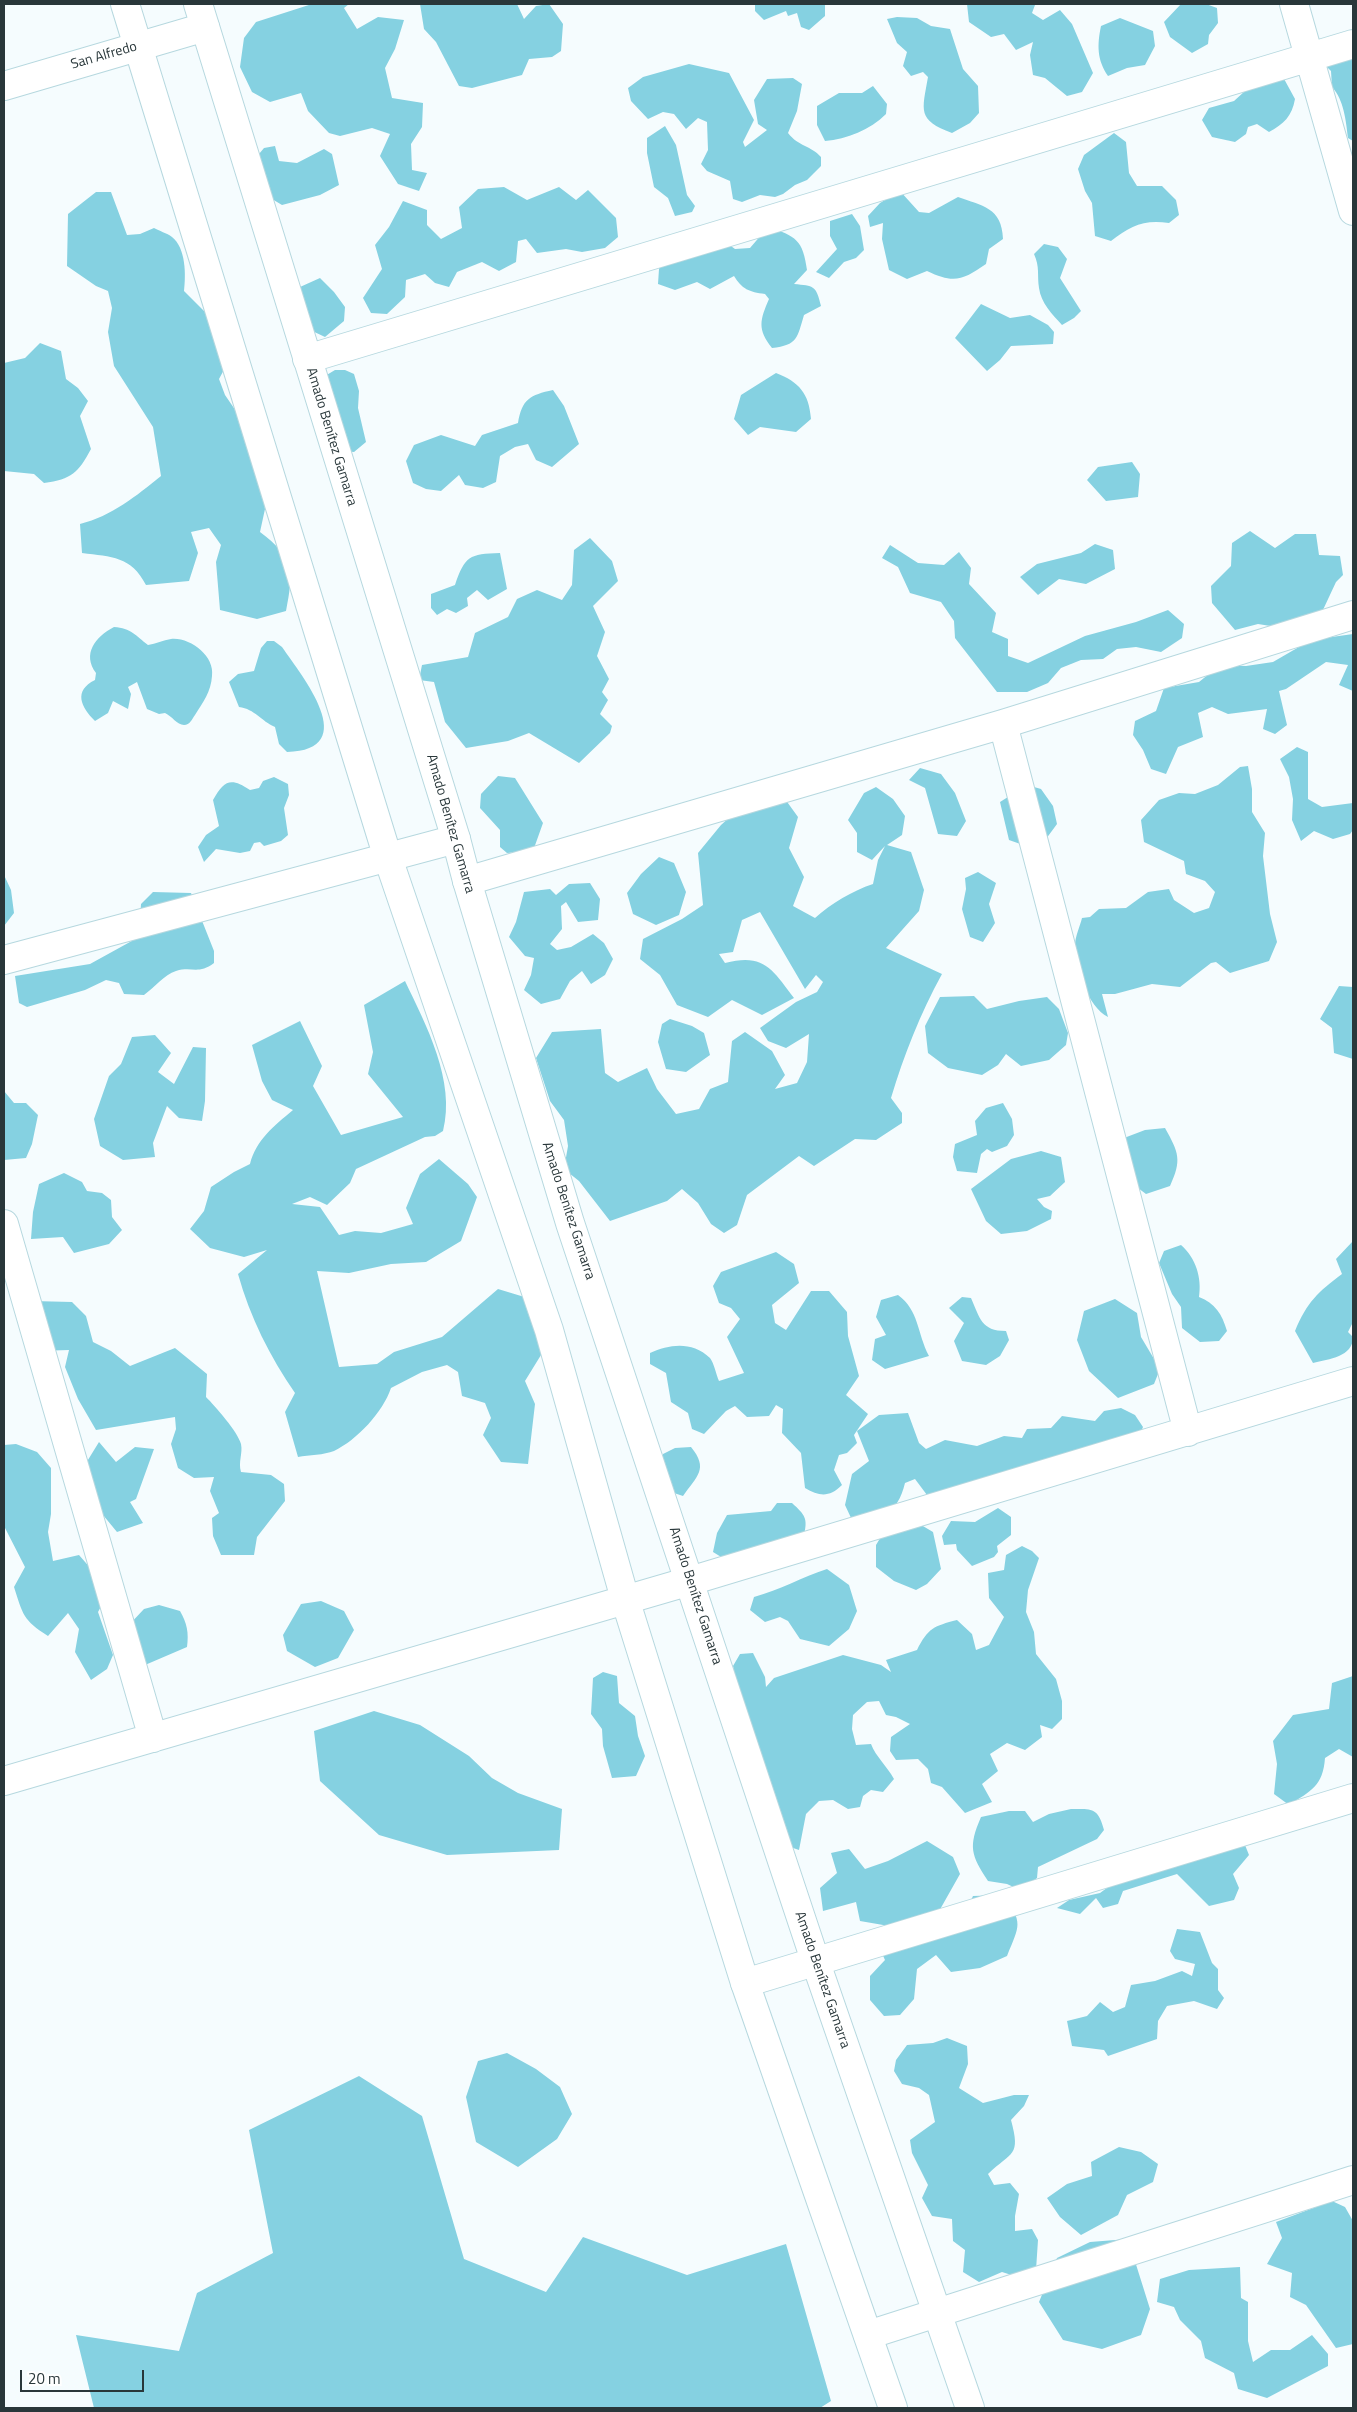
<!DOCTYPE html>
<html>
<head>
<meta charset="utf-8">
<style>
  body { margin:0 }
  #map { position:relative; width:1357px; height:2412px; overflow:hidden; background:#f5fcfe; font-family:"Titillium Web",sans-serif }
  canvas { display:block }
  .frame { position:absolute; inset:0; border:5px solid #29373a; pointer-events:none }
  .scale { position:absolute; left:20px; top:2370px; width:124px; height:22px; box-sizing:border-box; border:2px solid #29373a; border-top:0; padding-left:6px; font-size:15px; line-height:18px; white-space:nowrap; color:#29373a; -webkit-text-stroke:4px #fff; paint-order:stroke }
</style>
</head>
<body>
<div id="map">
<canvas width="1357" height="2412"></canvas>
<div class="frame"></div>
<div class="scale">20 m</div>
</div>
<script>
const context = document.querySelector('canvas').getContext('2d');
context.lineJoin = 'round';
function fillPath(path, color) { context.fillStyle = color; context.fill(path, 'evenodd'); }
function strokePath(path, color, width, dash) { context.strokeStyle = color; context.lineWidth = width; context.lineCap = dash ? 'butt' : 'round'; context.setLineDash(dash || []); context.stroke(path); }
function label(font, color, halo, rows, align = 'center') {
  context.font = font + ' "Titillium Web",sans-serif'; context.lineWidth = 5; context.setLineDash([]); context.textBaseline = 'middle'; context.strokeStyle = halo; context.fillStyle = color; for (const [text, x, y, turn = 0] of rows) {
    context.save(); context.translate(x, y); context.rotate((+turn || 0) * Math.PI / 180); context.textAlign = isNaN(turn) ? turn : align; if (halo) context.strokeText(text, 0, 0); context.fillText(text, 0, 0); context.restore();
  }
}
const forest = new Path2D(`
  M 312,4 L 349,4 L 344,8 L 357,29 L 378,17 L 404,20 L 395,49 L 385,68 L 392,98 L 423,103 L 422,127 L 411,144 L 412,170 L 427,173 L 419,191 L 398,184 L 380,156 L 390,134 L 372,128 L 340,136 L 329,133 L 308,111 L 301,93 L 270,102 L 252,92 L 240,67 L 244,38 L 256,22 Z
  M 420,4 L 517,4 L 524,19 L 536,6 L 549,4 L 563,24 L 561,51 L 552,57 L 529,59 L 522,75 L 472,88 L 459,86 L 436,42 L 424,29 Z
  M 755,4 L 825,4 L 825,16 L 809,30 L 801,27 L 797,13 L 788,16 L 786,11 L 764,20 L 755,11 Z
  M 967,4 L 1044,4 L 1035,5 L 1032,13 L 1043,20 L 1060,10 L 1072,24 L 1093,73 L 1082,92 L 1067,96 L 1045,78 L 1033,75 L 1030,55 L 1033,42 L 1016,50 L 1004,34 L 991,37 L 969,22 Z
  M 1181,4 L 1206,4 L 1217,8 L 1218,23 L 1209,35 L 1208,44 L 1192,53 L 1170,37 L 1164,22 Z
  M 897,17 L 917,18 L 931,26 L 950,29 L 963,69 L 978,86 L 979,113 L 970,123 L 952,133 C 917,120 922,111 928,77 L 923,72 L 911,76 L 903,66 L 907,52 L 897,43 L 887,19 Z
  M 1120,18 L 1153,31 L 1155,46 L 1145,65 L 1127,68 L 1108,76 C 1097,60 1097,45 1101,26 Z
  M 1353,36 L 1353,141 L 1348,138 C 1346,121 1344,100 1332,87 L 1331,71 L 1326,66 Z
  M 689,64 L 729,73 L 754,120 L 743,142 L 745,147 L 767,130 L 758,124 L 754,100 L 767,79 L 793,78 L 802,84 L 797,111 L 788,133 C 799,147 810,145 821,157 L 821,166 L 807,180 L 795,185 L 783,194 L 775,197 L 760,195 L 742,202 L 733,199 L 730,181 L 707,171 L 701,164 L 708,150 L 707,122 L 698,118 L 686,129 L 674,114 L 663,112 L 648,119 L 631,101 L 628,88 L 643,77 Z
  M 1283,77 L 1295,99 C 1292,116 1284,124 1269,132 L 1257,124 L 1248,127 L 1246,134 L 1235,142 L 1212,137 L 1202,120 L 1209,108 L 1234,101 L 1245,91 Z
  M 873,86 L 887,104 L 886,114 C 870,130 847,139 825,141 L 817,125 L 817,106 L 839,93 L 862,93 Z
  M 665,126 L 676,145 L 687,195 L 695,206 L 692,212 L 675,216 L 668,198 L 654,187 L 647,153 L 647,138 Z
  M 1114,133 L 1126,142 L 1129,173 L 1137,186 L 1162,186 L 1176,200 L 1179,215 L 1169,223 C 1144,219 1130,226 1111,241 L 1095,236 L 1092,203 L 1085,191 L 1078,169 L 1084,155 Z
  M 275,146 L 279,161 L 297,163 L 324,149 L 332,154 L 339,185 L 320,195 L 282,205 L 272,199 L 254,160 L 264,148 Z
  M 504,187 L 527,200 L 559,187 L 576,200 L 588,190 L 616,218 L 618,237 L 605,248 L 582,252 L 566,249 L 537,253 L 526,239 L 518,241 L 516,262 L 499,271 L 482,262 L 457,272 L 449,287 L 435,283 L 425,274 L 406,280 L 405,297 L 387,314 L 371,313 L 363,298 L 382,269 L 375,245 L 389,227 L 403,201 L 427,210 L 427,225 L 441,239 L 462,228 L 459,207 L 478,189 Z
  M 900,191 L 919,212 L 929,213 L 958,197 C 982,206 1002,207 1003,239 L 989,249 L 986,264 C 963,280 954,284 927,271 L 907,279 L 889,270 L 882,239 L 883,223 L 870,227 L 868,216 L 880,203 Z
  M 96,192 L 111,192 L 127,235 L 140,234 L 154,228 C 159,231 167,233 172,237 C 186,248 186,275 184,291 L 213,320 L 226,366 L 219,379 L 225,395 L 240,417 L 262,483 L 265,509 L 260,532 C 293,556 294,573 286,611 L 257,619 L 220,610 L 216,562 L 221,545 L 209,528 L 191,532 L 198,553 L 189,581 L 146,585 C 131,556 112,557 82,553 L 80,524 C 112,516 136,496 161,476 L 153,427 L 114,366 L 108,332 L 112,308 L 108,291 L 96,286 L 67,266 L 68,214 Z
  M 852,214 L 860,226 L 864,250 L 856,258 L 844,262 L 829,278 L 816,272 L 837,249 L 830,236 L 830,221 Z
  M 768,227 C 796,236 803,240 807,270 L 794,284 C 814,286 816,285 821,306 L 804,315 C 797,338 798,345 772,348 C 757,329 760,320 769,299 L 765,294 C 749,292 742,289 734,276 L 710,289 L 697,282 L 675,290 L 658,284 L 659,269 L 672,242 L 724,241 L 735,249 L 750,248 Z
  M 1044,244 L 1058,247 L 1067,259 L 1060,278 L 1081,311 L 1074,318 L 1062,325 C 1052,314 1041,303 1039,288 C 1037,275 1040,267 1034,254 Z
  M 320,278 L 334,292 L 345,307 L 344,321 L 325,337 L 306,328 L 299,300 L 300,287 Z
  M 981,304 L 1010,318 L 1030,315 L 1048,325 L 1054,332 L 1053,344 L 1011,346 L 1000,360 L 987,371 L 955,338 Z
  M 40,343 L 61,351 L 66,379 L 78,388 L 88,401 L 80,416 L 91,449 C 78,473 72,479 44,483 L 34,474 L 4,471 L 4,363 L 25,358 Z
  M 335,370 L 345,370 L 354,374 L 359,391 L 358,408 L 366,442 L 354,452 L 344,451 L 320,379 Z
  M 776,373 C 799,382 809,393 811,419 L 796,432 L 760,427 L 748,435 L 734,419 L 741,395 Z
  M 553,390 L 564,406 L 579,444 L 552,467 L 536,460 L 528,444 L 515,447 L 500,456 L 496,482 L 483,488 L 465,485 L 459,475 L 441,491 L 426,489 L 413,483 L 406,461 L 414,445 L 441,435 L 475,446 L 482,435 L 518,423 C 522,399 530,395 553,390 Z
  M 1132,462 L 1140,474 L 1138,497 L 1106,501 L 1087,480 L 1098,467 Z
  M 1250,531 L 1275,548 L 1295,534 L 1316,534 L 1319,555 L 1340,556 L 1343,575 L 1336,582 L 1322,612 L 1283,628 L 1258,624 L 1235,630 L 1212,603 L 1211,586 L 1231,566 L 1232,543 Z
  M 590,538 L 612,561 L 618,581 L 593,606 L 605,632 L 597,656 L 609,679 L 602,692 L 608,700 L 600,714 L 612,726 L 610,733 L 579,763 L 529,733 L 508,741 L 466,748 L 445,722 L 434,682 L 419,680 L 422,665 L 468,657 L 475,633 L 508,617 L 517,599 L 537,590 L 562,600 L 572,585 L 574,550 Z
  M 1095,544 L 1113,550 L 1115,569 L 1086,584 L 1059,579 L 1038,595 L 1020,577 L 1037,564 L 1081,553 Z
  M 890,545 L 918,563 L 944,565 L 959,552 L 971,568 L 969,584 L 996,613 L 992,632 L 1008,639 L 1008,656 L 1028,663 L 1085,636 L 1136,622 L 1168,610 L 1184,624 L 1182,638 L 1161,652 L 1136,647 L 1117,649 L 1103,659 L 1081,660 L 1061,668 L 1048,683 L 1027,692 L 997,692 L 955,638 L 954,621 L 941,602 L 910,593 L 898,567 L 882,558 Z
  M 500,553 L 507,589 L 488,600 L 477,590 L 467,598 L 468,606 L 456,613 L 447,609 L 437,615 L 431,608 L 431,594 L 455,585 C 465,556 469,554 500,553 Z
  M 114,627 C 131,628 136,636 148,645 C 156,644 163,640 171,639 C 190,637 215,656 212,676 C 211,692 203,702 195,715 C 192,719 190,725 184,725 C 177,725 172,716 165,713 L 159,714 L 147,709 L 137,682 L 128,687 L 131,694 L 128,709 L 113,701 L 108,713 L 95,721 C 81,707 73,691 95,680 L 96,673 C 82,654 95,637 114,627 Z
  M 1353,634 L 1353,691 L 1339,685 L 1348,665 L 1326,662 L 1286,689 L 1279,691 L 1287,725 L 1275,734 L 1263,729 L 1267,709 L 1228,714 L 1212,707 L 1198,713 L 1203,737 L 1178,747 L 1166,774 L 1151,769 L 1143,750 L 1133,735 L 1135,721 L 1156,711 L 1164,688 L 1199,682 L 1220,665 L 1246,666 L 1273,662 L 1311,640 Z
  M 267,641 L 274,641 L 282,647 C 302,676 363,750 287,752 L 279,744 L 275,727 C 261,721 255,709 239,707 L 229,682 L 238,674 L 254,671 L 261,648 Z
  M 1297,747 L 1308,752 L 1308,799 L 1322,807 L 1353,803 L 1353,830 L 1350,834 L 1333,839 L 1314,831 L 1301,841 L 1292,820 L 1293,799 L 1289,777 L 1280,759 Z
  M 1248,766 L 1252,789 L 1252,812 L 1265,833 L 1263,856 L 1270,914 L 1277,942 L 1269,961 L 1230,973 L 1216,962 L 1211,963 L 1180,987 L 1152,984 L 1115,994 L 1102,994 L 1108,1017 C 1088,1007 1075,968 1075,945 C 1075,937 1080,926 1082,918 L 1090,917 L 1099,909 L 1126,908 L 1148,892 L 1169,889 L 1174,900 L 1194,913 L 1209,908 L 1215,892 L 1205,881 L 1186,874 L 1184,861 L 1144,842 L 1141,820 L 1159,800 L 1179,793 L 1195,794 L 1218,785 L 1240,767 Z
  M 920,768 L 941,774 L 955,793 L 966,821 L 957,836 L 938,834 L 925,788 L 909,780 Z
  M 498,776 L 515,778 L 543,823 L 533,851 L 507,853 L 500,847 L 500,830 L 480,808 L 481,794 Z
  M 274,777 L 288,784 L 289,795 L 284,808 L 288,835 L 281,841 L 264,846 L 260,842 L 254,843 L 250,851 L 240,853 L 216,849 L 204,862 L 198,847 L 206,835 L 219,826 L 213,800 C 224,780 231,777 250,790 L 259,788 L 263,781 Z
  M 1027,785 L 1041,789 L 1053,806 L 1057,824 L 1043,843 L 1026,846 L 1009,840 L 1000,802 Z
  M 876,787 L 893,799 L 905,816 L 902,835 L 887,845 L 911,852 L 924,890 L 919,911 L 886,948 L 942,974 C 920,1014 904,1055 891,1098 L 902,1113 L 902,1123 L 876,1140 L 855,1139 L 814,1166 L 799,1156 L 747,1195 L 737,1225 L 724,1233 L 711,1224 L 698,1203 L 682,1189 L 667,1201 L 610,1221 L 579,1181 L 564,1169 L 568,1146 L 564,1120 L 550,1101 L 536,1058 L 552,1032 L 601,1029 L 605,1073 L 618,1082 L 647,1068 L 657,1089 L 676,1114 L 699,1109 L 710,1089 L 728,1082 L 732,1041 L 745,1032 L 772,1051 L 785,1075 L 775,1089 L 797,1083 L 807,1062 L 809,1034 L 786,1048 L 768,1041 L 760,1028 L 796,1002 L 817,992 L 823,982 L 816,975 L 805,989 L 760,912 L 742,920 L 733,952 L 719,954 L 725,963 C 764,953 772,969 794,998 L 762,1015 L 732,1000 L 708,1017 L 677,1005 L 660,975 L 640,959 L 643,939 L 682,919 L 703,905 L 698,853 L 721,825 L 748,801 L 785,799 L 798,817 L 789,848 L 804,877 L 793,906 L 815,918 C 832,903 852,891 873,884 L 878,860 L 885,846 L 872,860 L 857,852 L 857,833 L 848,820 L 864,793 Z
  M 659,857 L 674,863 L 686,892 L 679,915 L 656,925 L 633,914 L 627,893 L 641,874 Z
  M 978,872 L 996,883 L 989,904 L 995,923 L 983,942 L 970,937 L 962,909 L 966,889 L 965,878 Z
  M 4,875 L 11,890 L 14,913 L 4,926 Z
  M 590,883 L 600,899 L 598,920 L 578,922 L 566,902 L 561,906 L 562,929 L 550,944 L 557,950 L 571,947 L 593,934 L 604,943 L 613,959 L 605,975 L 591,984 L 582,971 L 570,981 L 560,999 L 541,1004 L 524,990 L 531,975 L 534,958 L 525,956 L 509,937 L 516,922 L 524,892 L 550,889 L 556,895 L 569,884 Z
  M 153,892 L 191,893 L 214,951 L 214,963 C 198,975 192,966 176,971 C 164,975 155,987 144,995 L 124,994 L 119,983 L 106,980 L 85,990 L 27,1007 L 19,1003 L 15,976 L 90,964 L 139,937 L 141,904 Z
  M 405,981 C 426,1025 456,1081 443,1131 L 435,1136 L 425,1137 L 356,1169 L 350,1183 L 327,1205 L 310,1197 L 292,1204 L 320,1207 L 339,1235 L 355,1231 L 381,1233 L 413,1224 L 406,1208 L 420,1174 L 439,1159 L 468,1184 L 477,1197 L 461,1241 L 426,1262 L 391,1264 L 349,1273 L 317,1271 L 339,1367 L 377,1364 L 394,1352 L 442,1337 L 498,1289 L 531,1299 L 549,1330 L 541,1355 L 525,1381 L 535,1404 L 528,1464 L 501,1462 L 483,1435 L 491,1418 L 485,1403 L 462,1396 L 458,1372 L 447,1365 L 422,1372 L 391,1388 C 383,1412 357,1440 334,1451 C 324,1455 309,1455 298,1457 L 285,1412 L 295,1393 C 270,1357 250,1317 238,1274 L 267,1250 L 244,1257 L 210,1248 L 190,1229 L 204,1211 L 211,1187 L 234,1172 L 250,1164 C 256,1140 274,1126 293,1110 L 272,1100 L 262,1081 L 252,1045 L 300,1021 L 322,1066 L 313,1086 L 341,1135 L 403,1117 L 368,1074 L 373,1052 L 364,1005 Z
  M 1339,986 L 1353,987 L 1353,1059 L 1334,1053 L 1332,1028 L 1320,1019 Z
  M 974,996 L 987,1009 L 1019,1001 L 1047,997 L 1059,1009 L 1068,1033 L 1066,1045 L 1049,1060 L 1021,1066 L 1006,1054 L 998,1065 L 982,1075 L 948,1068 L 928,1053 L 925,1026 L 940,997 Z
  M 670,1019 L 692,1026 L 704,1033 L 710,1055 L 686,1072 L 666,1069 L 658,1042 L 662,1024 Z
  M 155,1035 L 171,1053 L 158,1072 L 174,1084 L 193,1047 L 206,1048 L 205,1101 L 202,1121 L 179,1118 L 167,1106 L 153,1143 L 155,1157 L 123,1160 L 100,1146 L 94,1119 L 109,1076 L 121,1064 L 132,1037 Z
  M 4,1091 L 14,1103 L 26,1103 L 38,1115 L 32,1144 L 26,1158 L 4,1160 Z
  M 1003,1103 L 1012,1119 L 1014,1135 L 1007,1146 L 992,1152 L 987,1149 L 981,1154 L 977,1173 L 957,1171 L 953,1157 L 955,1144 L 977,1135 L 975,1121 L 986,1108 Z
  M 1165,1128 C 1179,1153 1182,1160 1170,1186 L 1146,1194 L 1118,1173 L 1124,1138 L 1145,1130 Z
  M 1041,1151 L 1061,1157 L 1065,1182 L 1050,1196 L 1037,1199 L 1044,1207 L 1052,1211 L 1051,1219 L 1027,1231 L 1001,1234 L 986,1221 L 971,1189 L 1011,1159 Z
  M 64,1173 L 82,1182 L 87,1191 L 102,1193 L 111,1200 L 112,1217 L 122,1230 L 109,1244 L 74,1253 L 63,1237 L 31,1239 L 33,1212 L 39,1184 Z
  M 1353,1241 L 1353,1322 L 1348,1332 L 1353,1337 C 1353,1357 1329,1359 1313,1363 L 1295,1331 C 1307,1302 1318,1292 1342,1274 L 1336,1259 Z
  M 1181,1245 C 1196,1258 1202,1278 1199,1297 C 1215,1303 1222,1314 1227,1331 L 1219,1341 L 1200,1342 L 1182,1328 L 1181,1307 L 1172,1294 L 1159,1263 L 1164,1251 Z
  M 776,1252 L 794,1264 L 799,1283 L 772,1305 L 775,1323 L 786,1330 L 811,1291 L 829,1291 L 847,1312 L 848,1336 L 859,1376 L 846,1395 L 868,1414 L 854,1435 L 857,1443 L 847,1453 L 839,1455 L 834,1470 L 842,1485 C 829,1498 819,1496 805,1488 L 801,1453 L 782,1433 L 783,1409 L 776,1405 L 769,1416 L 747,1417 L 735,1406 L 726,1411 L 704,1434 L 692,1429 L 688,1413 L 671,1402 L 666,1373 L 650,1364 L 650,1353 C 670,1344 692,1341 710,1358 C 714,1363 716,1374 719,1381 L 744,1373 L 727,1337 L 740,1319 L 731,1308 L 719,1303 L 713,1286 L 721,1272 Z
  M 898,1295 C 919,1310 917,1333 929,1356 L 885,1369 L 872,1360 L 875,1339 L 886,1335 L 876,1317 L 881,1300 Z
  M 962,1297 L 971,1298 C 980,1318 981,1331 1006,1331 L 1009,1340 L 1000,1356 L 986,1365 L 962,1361 L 954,1341 L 964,1323 L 949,1308 Z
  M 1115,1299 L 1137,1313 L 1141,1337 L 1160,1369 L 1154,1384 L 1118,1398 L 1089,1371 L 1077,1340 L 1084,1311 Z
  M 32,1301 L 72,1302 L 86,1316 L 93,1342 L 111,1351 L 130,1366 L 175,1348 L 207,1374 L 206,1397 C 215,1406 238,1432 241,1444 C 243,1453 238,1462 241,1472 L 271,1475 L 284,1484 L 285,1501 L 257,1537 L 254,1555 L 221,1555 L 213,1536 L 212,1518 L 219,1513 L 210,1491 L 214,1477 L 194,1478 L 178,1468 L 171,1444 L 176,1429 L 175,1417 L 96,1430 L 78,1399 L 65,1367 L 69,1350 L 37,1351 Z
  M 1121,1408 L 1135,1415 L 1143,1427 L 1137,1442 L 975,1497 L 927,1495 L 915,1479 L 905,1483 C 897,1516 882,1515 852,1520 L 845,1505 L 852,1474 L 869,1461 L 857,1431 L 879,1415 L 908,1413 L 919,1443 L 926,1449 L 945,1440 L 977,1446 L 1004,1436 L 1022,1438 L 1027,1429 L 1051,1428 L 1062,1416 L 1095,1421 L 1104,1411 Z
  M 99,1442 L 116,1462 L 135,1447 L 154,1449 L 136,1499 L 130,1502 L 143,1523 L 117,1532 L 75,1481 Z
  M 16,1444 L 37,1452 L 51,1468 L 51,1514 L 48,1532 L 53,1561 L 79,1555 L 99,1578 L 105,1599 L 98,1612 L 113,1655 L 107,1669 L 91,1680 L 75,1652 L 79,1629 L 68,1613 L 48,1636 C 23,1620 23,1615 14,1587 L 25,1567 L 4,1526 L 4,1445 Z
  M 691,1447 C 709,1469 697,1476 683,1496 L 671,1492 L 660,1475 L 663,1454 L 675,1448 Z
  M 777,1503 L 792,1503 C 805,1515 808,1518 804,1535 L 731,1563 L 713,1552 L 717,1533 L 727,1515 L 771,1511 Z
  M 998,1508 L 1011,1517 L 1011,1535 L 997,1546 L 998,1552 L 994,1557 L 972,1566 L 957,1550 L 956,1544 L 944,1545 L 942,1536 L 951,1521 L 975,1522 Z
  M 911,1519 L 933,1532 L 941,1569 L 927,1584 L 916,1590 L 894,1581 L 876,1567 L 876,1545 L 888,1525 Z
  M 1022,1546 L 1032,1551 L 1039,1558 L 1028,1590 L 1026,1612 L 1034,1632 L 1036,1654 L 1056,1679 L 1062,1701 L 1062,1719 L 1052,1729 L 1040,1725 L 1042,1737 L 1025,1750 L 1007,1743 L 990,1754 L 998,1771 L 982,1784 L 992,1802 L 965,1813 L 942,1787 L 931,1783 L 928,1769 L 918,1759 L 896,1760 L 890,1751 L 891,1737 L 910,1724 L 896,1717 L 886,1715 L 879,1701 L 867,1702 L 853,1715 L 852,1729 L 856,1745 L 871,1744 C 876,1757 887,1766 894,1779 L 883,1792 L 871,1790 L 863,1796 L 860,1807 L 848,1809 L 833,1800 L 819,1801 L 806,1814 L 799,1850 L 767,1839 L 733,1666 L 740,1654 L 753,1653 L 765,1677 L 766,1687 L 774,1678 L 843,1655 L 881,1665 L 891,1672 L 886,1660 L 917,1650 C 928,1628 934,1626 957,1620 L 972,1634 L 976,1650 L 989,1645 L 1004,1617 L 989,1598 L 988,1573 L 1004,1570 L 1006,1555 Z
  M 827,1569 L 849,1585 L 857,1611 L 849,1629 L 829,1646 L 800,1639 L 788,1621 L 780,1617 L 765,1622 L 750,1610 L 754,1597 C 780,1590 802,1577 827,1569 Z
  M 321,1601 L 344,1611 L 354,1630 L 338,1658 L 315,1667 L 287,1651 L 283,1635 L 301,1604 Z
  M 159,1605 L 180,1611 C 187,1623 189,1633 187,1647 L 145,1665 L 128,1626 L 144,1609 Z
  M 603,1672 L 617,1676 L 619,1703 L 635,1716 L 638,1736 L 645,1756 L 636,1776 L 612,1778 L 603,1746 L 602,1729 L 591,1714 L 593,1678 Z
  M 1353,1676 L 1353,1757 L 1339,1749 L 1325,1758 C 1323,1786 1311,1791 1289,1805 L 1274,1794 L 1277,1764 L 1273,1741 L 1293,1715 L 1329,1709 L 1332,1683 Z
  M 374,1711 L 420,1725 L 469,1756 L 492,1778 L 518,1793 L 562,1809 L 559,1850 L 447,1855 L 379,1835 L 320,1781 L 314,1731 Z
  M 1071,1809 C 1092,1809 1098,1807 1104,1830 L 1097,1839 L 1038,1867 L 1037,1878 L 1020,1890 L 1007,1884 L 988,1881 C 971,1855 968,1847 981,1817 L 1009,1811 L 1025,1811 L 1033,1822 L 1049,1814 Z
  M 1239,1830 L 1249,1855 L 1233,1874 L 1239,1888 L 1234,1900 L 1209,1906 L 1177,1874 L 1123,1891 L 1118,1904 L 1103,1908 L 1096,1898 L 1080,1914 L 1057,1908 L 1069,1900 L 1100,1893 L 1152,1855 Z
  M 927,1841 L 953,1857 L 960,1874 L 938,1913 L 889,1926 L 860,1921 L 856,1902 L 823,1911 L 820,1888 L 837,1873 L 831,1853 L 849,1849 L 865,1869 L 888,1861 Z
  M 1004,1895 C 1023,1924 1020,1924 1007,1956 L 980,1968 L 951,1972 L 936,1955 L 917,1969 L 914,1999 L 900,2015 L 884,2016 L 870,2000 L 870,1976 L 885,1960 L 878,1945 L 965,1913 L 973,1896 Z
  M 1177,1929 L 1200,1932 L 1212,1963 L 1218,1969 L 1218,1990 L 1224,1998 L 1217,2009 L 1194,2001 L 1167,2006 L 1158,2021 L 1157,2039 L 1108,2056 L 1104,2050 L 1072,2046 L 1067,2021 L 1087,2016 L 1100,2002 L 1113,2012 L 1125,2007 L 1131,1985 L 1155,1981 L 1182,1971 L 1192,1976 L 1195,1964 L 1175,1959 L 1170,1951 Z
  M 947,2038 L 967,2046 L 968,2064 L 959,2088 L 983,2103 L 1014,2095 L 1029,2095 L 1024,2106 L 1011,2120 C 1021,2157 1012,2151 988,2174 L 994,2185 L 1010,2183 L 1019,2194 L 1015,2216 L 1015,2231 L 1032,2229 L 1038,2240 L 1036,2270 L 1021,2278 L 1002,2272 L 979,2282 L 963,2272 L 965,2250 L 953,2241 L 952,2219 L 932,2216 L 922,2198 L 928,2185 L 912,2153 L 910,2140 L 935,2122 L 929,2095 L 919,2088 L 902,2084 L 894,2071 L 896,2060 L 907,2045 L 933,2043 Z
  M 507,2053 L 536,2069 L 560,2087 L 572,2114 L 557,2139 L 518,2167 L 476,2142 L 466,2097 L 478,2061 Z
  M 359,2076 L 422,2116 L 464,2259 L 546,2292 L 583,2237 L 687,2275 L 786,2244 L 831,2401 L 820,2408 L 94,2408 L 76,2335 L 179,2351 L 197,2293 L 273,2253 L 249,2130 Z
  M 1119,2147 L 1141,2152 L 1158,2164 L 1153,2182 L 1127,2195 L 1118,2215 L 1081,2235 L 1060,2217 L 1047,2198 L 1067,2184 L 1092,2176 L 1091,2162 Z
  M 1332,2201 L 1345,2207 L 1353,2221 L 1353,2344 L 1336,2348 L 1306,2305 L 1290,2297 L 1292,2273 L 1267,2264 L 1282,2238 L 1276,2222 Z
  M 1128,2239 L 1150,2309 L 1141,2335 L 1102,2349 L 1063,2340 L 1039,2302 L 1057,2258 L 1090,2242 Z
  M 1240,2267 L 1241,2298 L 1248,2302 L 1248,2341 L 1253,2362 L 1271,2350 L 1290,2350 L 1312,2335 L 1328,2354 L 1328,2366 L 1267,2398 L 1238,2389 L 1234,2373 L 1205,2358 L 1201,2341 L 1180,2320 L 1174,2307 L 1157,2302 L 1160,2279 L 1189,2270 Z`);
const street = new Path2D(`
  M 1294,4 L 1353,211
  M 4,86 L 205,27
  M 307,359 L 1353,44
  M 1003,724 L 1188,1432
  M 467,881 L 1003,724 L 1353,615
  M 4,960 L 456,839
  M 4,1224 L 153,1738
  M 4,1781 L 690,1581 L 1353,1381
  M 745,1983 L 1353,1798
  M 868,2335 L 1353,2180`);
const secondary = new Path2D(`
  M 125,4 L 388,858 L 549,1330 L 625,1599 L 745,1983 L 893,2408
  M 198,4 L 456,839 L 467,881 L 570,1223 L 816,1963 L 970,2408`);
const streetNames = [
  ["San Alfredo",104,56,-16],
  ["Amado Benítez Gamarra",331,437,73],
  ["Amado Benítez Gamarra",450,824,74],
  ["Amado Benítez Gamarra",568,1211,72],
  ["Amado Benítez Gamarra",695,1596,72],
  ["Amado Benítez Gamarra",822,1980,71]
];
fillPath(forest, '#85d1e1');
strokePath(street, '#b6d8df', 30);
strokePath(secondary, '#b6d8df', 30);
strokePath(street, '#fff', 28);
strokePath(secondary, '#fff', 28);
label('14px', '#29373a', '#fff', streetNames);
</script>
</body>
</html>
